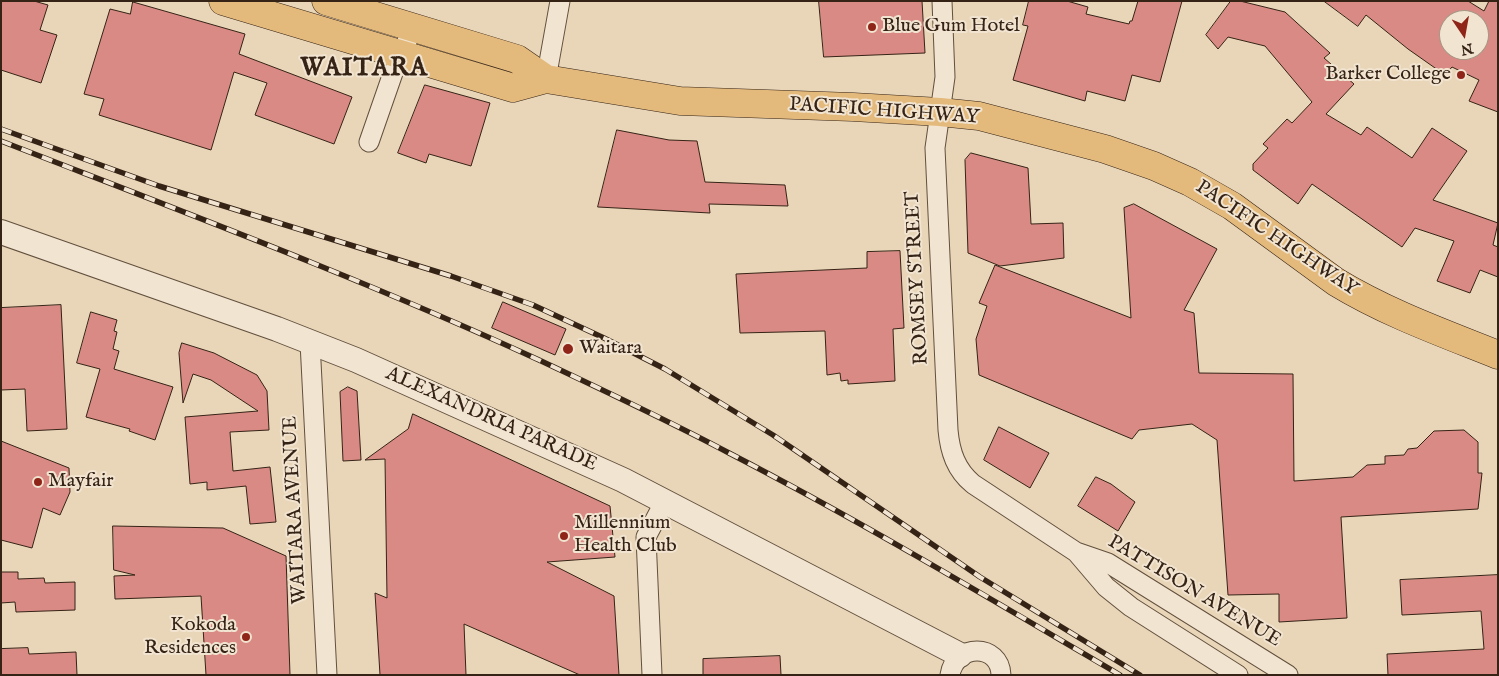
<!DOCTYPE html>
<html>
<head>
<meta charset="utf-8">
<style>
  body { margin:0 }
  #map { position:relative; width:1499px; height:676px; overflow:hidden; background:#e9d5b7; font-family:"IM FELL English",serif }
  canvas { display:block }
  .frame { position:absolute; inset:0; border:2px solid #352316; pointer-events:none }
  .north { position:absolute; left:1439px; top:10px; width:50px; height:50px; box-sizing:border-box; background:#f1e4d0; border:1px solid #a69786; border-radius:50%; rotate:168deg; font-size:14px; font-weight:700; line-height:20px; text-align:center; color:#352316 }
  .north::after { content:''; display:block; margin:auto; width:18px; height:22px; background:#8f2418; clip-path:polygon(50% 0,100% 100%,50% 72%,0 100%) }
</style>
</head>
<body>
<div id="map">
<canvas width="1499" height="676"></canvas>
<div class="frame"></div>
<div class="north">N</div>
</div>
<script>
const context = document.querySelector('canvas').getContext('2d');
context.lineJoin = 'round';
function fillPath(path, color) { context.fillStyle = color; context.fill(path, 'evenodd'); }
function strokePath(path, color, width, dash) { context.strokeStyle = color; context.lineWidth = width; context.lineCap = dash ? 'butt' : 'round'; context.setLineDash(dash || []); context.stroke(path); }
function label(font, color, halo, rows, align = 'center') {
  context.font = font + ' "IM FELL English",serif'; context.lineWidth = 4; context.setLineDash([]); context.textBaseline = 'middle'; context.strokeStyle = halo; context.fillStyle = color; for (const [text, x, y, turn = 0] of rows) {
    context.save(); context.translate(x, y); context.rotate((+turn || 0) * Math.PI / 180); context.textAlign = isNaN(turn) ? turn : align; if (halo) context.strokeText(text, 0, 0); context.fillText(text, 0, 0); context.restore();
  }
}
const building = new Path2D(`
  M 1,1 L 34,1 L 48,5 L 40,30 L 57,35 L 41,83 L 1,70 Z
  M 819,1 L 922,1 L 925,53 L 824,57 Z
  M 1029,1 L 1067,1 L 1088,7 L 1086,14 L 1129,24 L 1130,21 L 1132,21 L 1138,1 L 1182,1 L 1160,82 L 1132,75 L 1125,101 L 1087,91 L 1085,101 L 1013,80 L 1028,26 L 1023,25 Z
  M 1231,1 L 1240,1 L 1285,12 L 1330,53 L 1324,58 L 1354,84 L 1326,114 L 1361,135 L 1367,127 L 1412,158 L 1432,128 L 1467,151 L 1433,200 L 1498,223 L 1493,245 L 1498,247 L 1498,277 L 1480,270 L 1470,293 L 1437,281 L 1454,241 L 1415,228 L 1402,247 L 1312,184 L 1298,204 L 1253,170 L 1253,164 L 1268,148 L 1263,144 L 1287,119 L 1292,123 L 1312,102 L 1265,46 L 1228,37 L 1218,49 L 1206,35 Z
  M 1324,1 L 1468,1 L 1484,11 L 1489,1 L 1498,1 L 1498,112 L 1469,101 L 1479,80 L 1452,67 L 1445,75 L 1408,49 L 1366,15 L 1358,26 ZM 1449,20 L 1479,20 L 1479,50 L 1449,50 Z
  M 133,2 L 245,34 L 239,54 L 352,97 L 334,144 L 255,115 L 267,83 L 234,72 L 211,150 L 99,115 L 104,99 L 84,94 L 110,9 L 130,14 Z
  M 425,85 L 490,103 L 471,166 L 429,154 L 426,163 L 398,153 Z
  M 617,130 L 669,140 L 697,141 L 705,182 L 785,185 L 788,206 L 709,204 L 710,213 L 598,207 Z
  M 971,153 L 1028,168 L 1031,224 L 1063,223 L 1064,258 L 1000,266 L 968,253 L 965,160 Z
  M 1134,204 L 1217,249 L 1184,310 L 1194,313 L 1199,373 L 1293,374 L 1294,481 L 1353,477 L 1367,465 L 1385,464 L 1385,456 L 1404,455 L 1408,449 L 1417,448 L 1434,431 L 1464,430 L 1478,442 L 1478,473 L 1482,473 L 1478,509 L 1341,517 L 1347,618 L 1279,622 L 1279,594 L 1228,595 L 1217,440 L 1192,424 L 1139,430 L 1132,439 L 979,375 L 976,339 L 987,306 L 979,303 L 995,265 L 1131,318 L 1124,208 Z
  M 900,251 L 904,328 L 893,329 L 895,381 L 848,384 L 848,380 L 841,381 L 840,373 L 827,375 L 825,331 L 740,333 L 736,274 L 867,268 L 867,252 Z
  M 503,302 L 566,329 L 555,355 L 492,328 Z
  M 61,305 L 67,429 L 27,431 L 25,389 L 1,390 L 1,308 Z
  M 91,312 L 117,320 L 114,331 L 117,332 L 113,349 L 119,351 L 114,369 L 173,387 L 155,440 L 129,431 L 130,429 L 86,417 L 100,369 L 77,363 Z
  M 182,343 L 214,353 L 257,375 L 267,391 L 269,430 L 230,432 L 233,471 L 270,467 L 276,522 L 250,524 L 246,486 L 207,490 L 207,482 L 190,484 L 185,417 L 258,411 L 211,380 L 193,374 L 183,403 L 179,353 Z
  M 348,387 L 357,391 L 361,460 L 343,461 L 340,392 Z
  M 413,414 L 610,506 L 615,557 L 547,562 L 614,596 L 619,675 L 580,675 L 464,624 L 466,675 L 380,675 L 375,593 L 387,598 L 385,459 L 365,460 L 408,429 Z
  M 999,427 L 1049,453 L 1030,488 L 984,460 Z
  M 1,441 L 69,468 L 70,492 L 60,515 L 43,508 L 32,548 L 1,540 Z
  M 1096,477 L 1111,484 L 1135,502 L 1118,531 L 1078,506 Z
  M 113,526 L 223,528 L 286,556 L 290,675 L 206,675 L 201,596 L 115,599 L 114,576 L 135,575 L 114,570 Z
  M 1,572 L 18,572 L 18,579 L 44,578 L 45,583 L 75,582 L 75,610 L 16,612 L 15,602 L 1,603 Z
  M 1498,575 L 1498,675 L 1388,675 L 1387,654 L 1484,649 L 1481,611 L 1402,615 L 1400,580 Z
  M 28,648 L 29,654 L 76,652 L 77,675 L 1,675 L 1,649 Z
  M 780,656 L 781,675 L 703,675 L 703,659 Z`);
const minor = new Path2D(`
  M 942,1 L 945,77 L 935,148 L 948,430 C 950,452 956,470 973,484 L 1076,552 L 1108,563 L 1288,675
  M 546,79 L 560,1
  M 369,142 L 393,73 L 403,55 L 411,28
  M 310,342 L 327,675
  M 1077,553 L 1106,587 L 1131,607 L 1238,675
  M 652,675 L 646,537 L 665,501
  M 950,675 C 955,643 1000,643 1001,675`);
const tertiary = new Path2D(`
  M 1,232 L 277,329 L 356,360 L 623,480 L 960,655`);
const primary = new Path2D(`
  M 223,1 L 513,88 L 546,79 L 680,101 L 853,107 L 940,112 L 979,116 L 1105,149 L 1154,166 L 1190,182 L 1232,206 L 1336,282 C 1387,313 1443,333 1498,355
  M 326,1 L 517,59 L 546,79`);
const rail = new Path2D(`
  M 1,129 L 159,186 L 451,276 L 533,305 L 604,338 L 665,369 L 773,435 L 980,577 L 1140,675
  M 1,141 C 181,211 363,279 539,360 C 603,390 667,420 729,453 C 862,522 991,599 1120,675`);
const markers = [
  [872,27,5,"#8f2418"],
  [1461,75,5,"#8f2418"],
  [568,349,6,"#8f2418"],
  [38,482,5,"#8f2418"],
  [564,536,5,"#8f2418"],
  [246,637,5,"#8f2418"]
];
const poiNames = [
  ["Blue Gum Hotel",882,27],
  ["Barker College",1451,75,"right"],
  ["Waitara",579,349],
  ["Mayfair",48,482],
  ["Millennium",574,524],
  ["Health Club",574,547],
  ["Kokoda",236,626,"right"],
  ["Residences",236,649,"right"]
];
const streetNames = [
  ["PACIFIC HIGHWAY",884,112,4],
  ["PACIFIC HIGHWAY",1276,239,34],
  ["ROMSEY STREET",918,278,-93],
  ["ALEXANDRIA PARADE",491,420,24],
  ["WAITARA AVENUE",296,510,-93],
  ["PATTISON AVENUE",1194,592,31]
];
const districtNames = [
  ["WAITARA",364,70]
];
fillPath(building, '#d98a84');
strokePath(building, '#352316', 1);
strokePath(minor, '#62503e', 21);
strokePath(tertiary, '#62503e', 26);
strokePath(primary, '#352316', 29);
strokePath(minor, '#f1e4d0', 19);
strokePath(tertiary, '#f1e4d0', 24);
strokePath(primary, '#e4ba7c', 28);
strokePath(rail, '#352316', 5.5);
strokePath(rail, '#f1e4d0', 4, [11]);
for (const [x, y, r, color] of markers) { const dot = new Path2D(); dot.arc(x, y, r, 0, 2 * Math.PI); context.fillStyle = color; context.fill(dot); strokePath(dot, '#f1e4d0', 2); }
label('20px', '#352316', '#f1e4d0', poiNames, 'left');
label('20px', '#352316', '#f1e4d0', streetNames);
context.letterSpacing = '1px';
label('bold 25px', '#352316', '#f1e4d0', districtNames);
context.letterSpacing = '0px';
</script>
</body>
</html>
